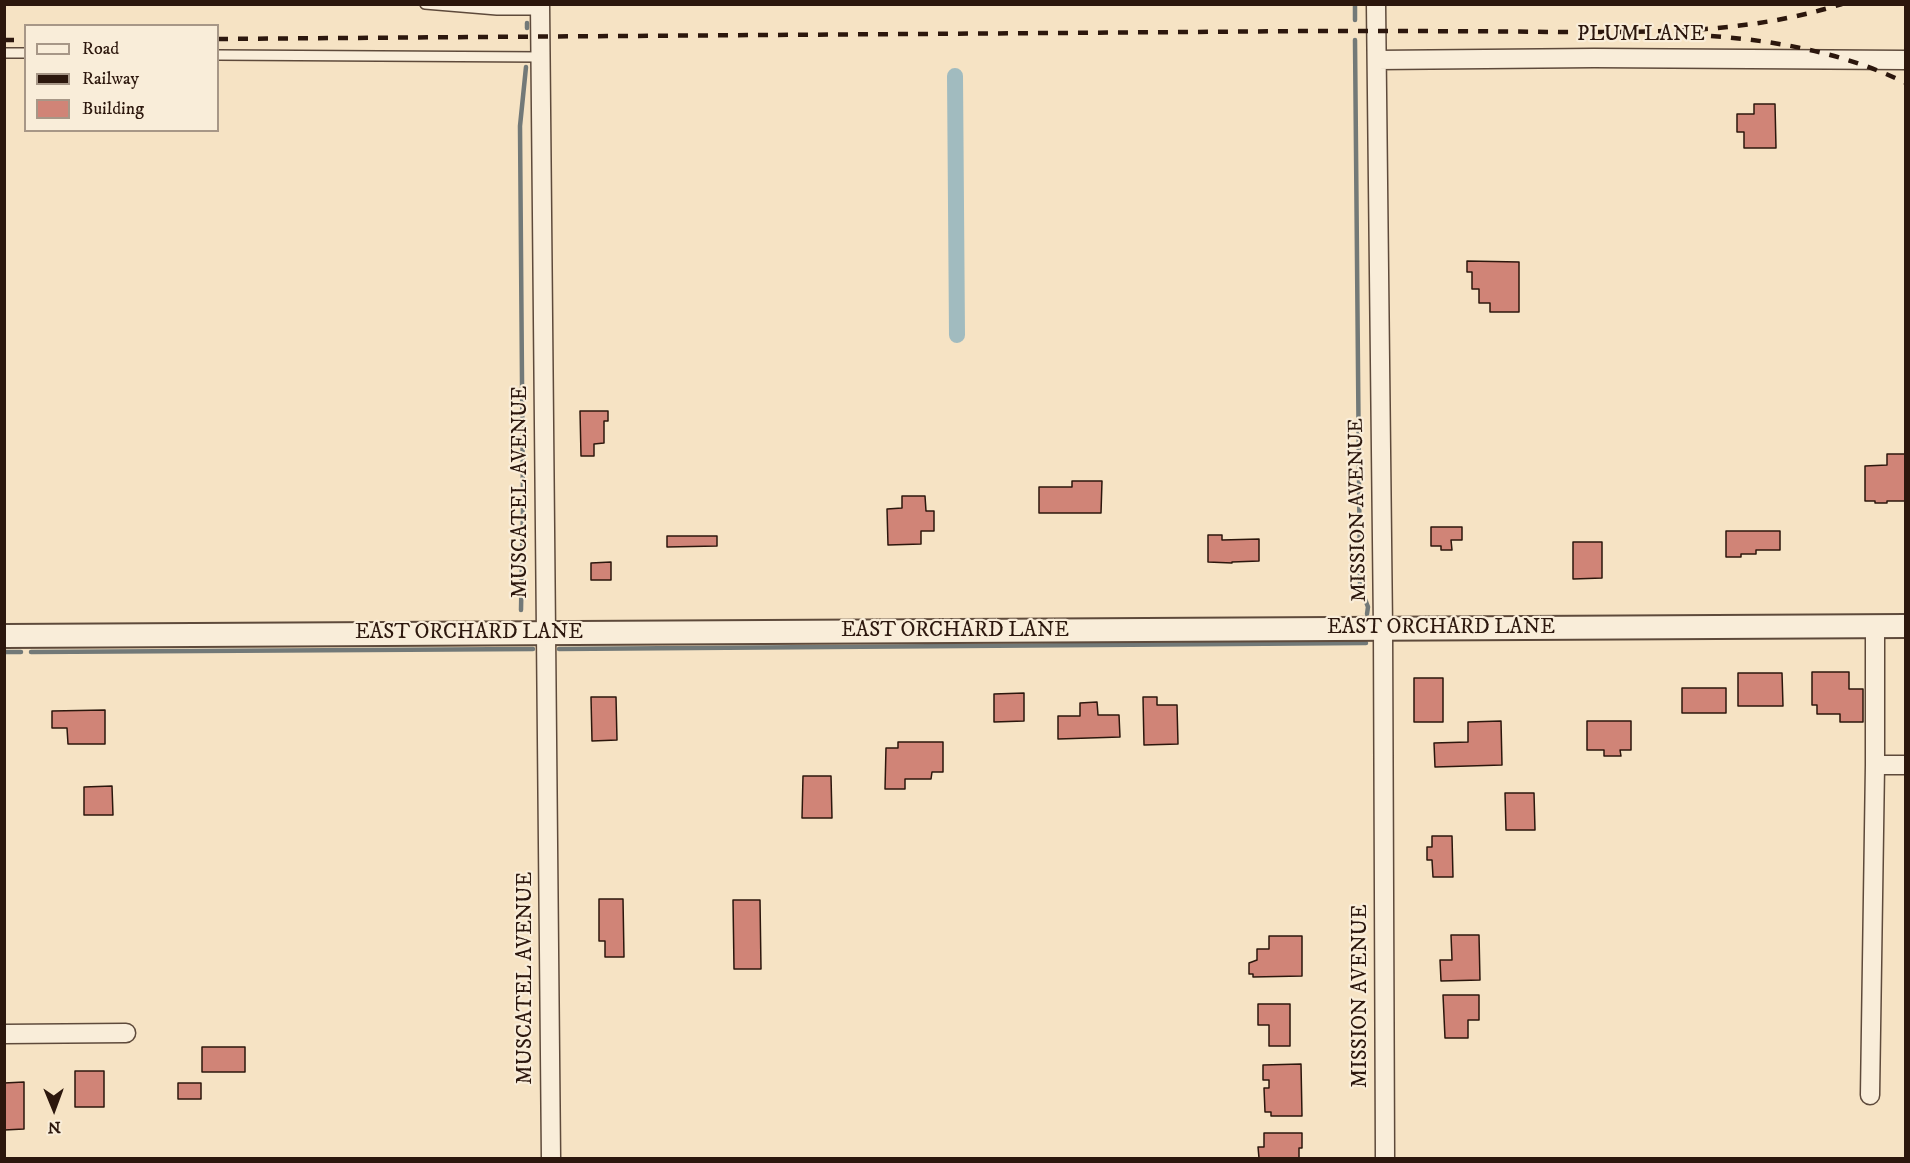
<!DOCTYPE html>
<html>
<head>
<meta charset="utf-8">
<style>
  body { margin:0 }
  #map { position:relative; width:1910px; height:1163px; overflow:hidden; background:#f6e3c4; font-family:"IM FELL DW Pica",serif }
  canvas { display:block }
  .frame { position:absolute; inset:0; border:6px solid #2c170d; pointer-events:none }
  .legend { position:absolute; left:24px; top:24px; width:195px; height:108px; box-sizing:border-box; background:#f9edd9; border:2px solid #a79787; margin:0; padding:8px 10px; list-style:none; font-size:18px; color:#2c170d }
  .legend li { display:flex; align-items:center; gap:12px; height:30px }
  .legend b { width:30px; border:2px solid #a79787 }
  .north { position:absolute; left:24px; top:1079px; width:60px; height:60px; -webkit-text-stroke:4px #f9edd9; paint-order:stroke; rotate:179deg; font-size:16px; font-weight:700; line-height:24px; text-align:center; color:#2c170d }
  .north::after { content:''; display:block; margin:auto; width:21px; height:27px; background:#2c170d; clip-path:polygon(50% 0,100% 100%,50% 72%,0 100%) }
</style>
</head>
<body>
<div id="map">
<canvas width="1910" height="1163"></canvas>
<div class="frame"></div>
<ul class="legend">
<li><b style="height:8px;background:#f9edd9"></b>Road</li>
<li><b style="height:8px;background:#2c170d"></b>Railway</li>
<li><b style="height:16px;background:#d08477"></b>Building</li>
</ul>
<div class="north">N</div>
</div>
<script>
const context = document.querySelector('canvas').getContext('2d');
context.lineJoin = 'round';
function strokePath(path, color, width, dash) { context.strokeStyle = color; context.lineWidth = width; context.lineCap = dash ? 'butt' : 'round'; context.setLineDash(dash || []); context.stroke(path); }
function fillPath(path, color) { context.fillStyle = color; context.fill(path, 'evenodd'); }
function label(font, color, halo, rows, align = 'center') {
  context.font = font + ' "IM FELL DW Pica",serif'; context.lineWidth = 4.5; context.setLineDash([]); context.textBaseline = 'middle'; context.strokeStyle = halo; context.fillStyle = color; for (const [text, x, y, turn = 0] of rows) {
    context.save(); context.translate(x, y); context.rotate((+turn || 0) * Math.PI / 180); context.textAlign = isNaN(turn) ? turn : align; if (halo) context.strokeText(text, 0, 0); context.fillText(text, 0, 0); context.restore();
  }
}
const stream = new Path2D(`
  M 1355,4 L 1355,20
  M 527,23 L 527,28
  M 1355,40 L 1360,586 L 1368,607 L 1367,614
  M 521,610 L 523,508 L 520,126 L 526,67
  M 559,649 L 1366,643
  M 4,652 L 21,652
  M 31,652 L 533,649`);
const canal = new Path2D(`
  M 955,76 L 957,335`);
const building = new Path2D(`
  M 1754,104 L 1775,104 L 1776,148 L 1744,148 L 1744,132 L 1737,132 L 1737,114 L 1754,114 Z
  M 1467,261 L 1519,262 L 1519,312 L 1490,312 L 1490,303 L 1479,303 L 1479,289 L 1472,289 L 1472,272 L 1467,272 Z
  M 580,411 L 608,411 L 608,421 L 604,421 L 604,443 L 594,444 L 594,456 L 581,456 Z
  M 1887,454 L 1906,454 L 1906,501 L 1887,501 L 1887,503 L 1875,503 L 1875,501 L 1865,501 L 1865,466 L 1887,465 Z
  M 1072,481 L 1102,481 L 1101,513 L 1039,513 L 1039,487 L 1072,487 Z
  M 902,496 L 925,496 L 926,511 L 934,511 L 934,531 L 921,531 L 921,544 L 888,545 L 887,509 L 902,508 Z
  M 1431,527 L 1462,527 L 1462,540 L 1451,540 L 1452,550 L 1441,550 L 1441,546 L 1431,546 Z
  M 1726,531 L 1780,531 L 1780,550 L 1756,550 L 1756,554 L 1741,554 L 1741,557 L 1726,557 Z
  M 1208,535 L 1222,535 L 1222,540 L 1259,539 L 1259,561 L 1232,562 L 1232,563 L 1208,562 Z
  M 667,536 L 717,536 L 717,546 L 667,547 Z
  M 1573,542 L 1602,542 L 1602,578 L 1573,579 Z
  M 611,562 L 611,580 L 591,580 L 591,563 Z
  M 1812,672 L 1849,672 L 1849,689 L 1863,689 L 1863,722 L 1840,722 L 1840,714 L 1817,714 L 1817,705 L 1812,705 Z
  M 1738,673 L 1782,673 L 1783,706 L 1738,706 Z
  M 1414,678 L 1443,678 L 1443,722 L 1414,722 Z
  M 1682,688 L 1726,688 L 1726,713 L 1682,713 Z
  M 1024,693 L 1024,721 L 994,722 L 994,694 Z
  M 591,697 L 616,697 L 617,740 L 592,741 Z
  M 1143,697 L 1157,697 L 1157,705 L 1177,705 L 1178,744 L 1144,745 Z
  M 1097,702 L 1098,715 L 1119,715 L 1120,737 L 1058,739 L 1058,716 L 1080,716 L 1080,703 Z
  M 105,710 L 105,744 L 68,744 L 67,728 L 52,728 L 52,711 Z
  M 1501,721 L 1502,765 L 1435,767 L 1434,743 L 1468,742 L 1468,722 Z
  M 1587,721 L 1631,721 L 1631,750 L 1620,750 L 1621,756 L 1604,756 L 1604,750 L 1587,750 Z
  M 898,742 L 943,742 L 943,772 L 932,772 L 931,779 L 905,779 L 905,789 L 885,789 L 886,748 L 898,748 Z
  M 803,776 L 831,776 L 832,818 L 802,818 Z
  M 112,786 L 113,815 L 84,815 L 84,787 Z
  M 1505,793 L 1534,793 L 1535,830 L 1506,830 Z
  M 1432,836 L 1452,836 L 1453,877 L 1433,877 L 1432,860 L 1427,860 L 1427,847 L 1432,847 Z
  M 599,899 L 623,899 L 624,957 L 605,957 L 605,941 L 599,941 Z
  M 733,900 L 760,900 L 761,969 L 734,969 Z
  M 1451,935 L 1479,935 L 1480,980 L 1441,981 L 1440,960 L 1452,960 Z
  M 1269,936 L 1302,936 L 1302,976 L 1253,977 L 1253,974 L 1249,974 L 1249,963 L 1257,960 L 1257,949 L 1269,949 Z
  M 1443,995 L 1479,995 L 1479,1020 L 1468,1020 L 1468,1038 L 1445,1038 Z
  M 1258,1004 L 1290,1004 L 1290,1046 L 1269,1046 L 1269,1025 L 1258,1025 Z
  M 202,1047 L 245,1047 L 245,1072 L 202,1072 Z
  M 1301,1064 L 1302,1116 L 1271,1116 L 1271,1112 L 1265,1112 L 1264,1088 L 1269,1088 L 1269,1080 L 1263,1080 L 1263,1065 Z
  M 75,1071 L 104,1071 L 104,1107 L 75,1107 Z
  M 24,1082 L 24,1129 L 4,1130 L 4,1083 Z
  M 178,1083 L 201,1083 L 201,1099 L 178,1099 Z
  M 1264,1133 L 1302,1133 L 1302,1148 L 1299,1148 L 1299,1158 L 1259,1158 L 1258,1147 L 1264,1147 Z`);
const service = new Path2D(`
  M 425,4 L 497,10 L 541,10
  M 4,53 L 26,53
  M 218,55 L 541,57`);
const minor = new Path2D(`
  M 540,4 L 551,1158
  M 1376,4 L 1383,629 L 1385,1158
  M 1377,60 L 1594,58 L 1906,60
  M 1875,765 L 1906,765
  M 4,1034 L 126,1033
  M 1870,1095 L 1875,765 L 1875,627`);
const tertiary = new Path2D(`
  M 4,636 L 1906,626`);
const rail = new Path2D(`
  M 1711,36 C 1779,41 1844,53 1906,83
  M 218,39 C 583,36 948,34 1313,31 C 1395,31 1477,31 1558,32 C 1657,32 1746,34 1842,4
  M 4,40 L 26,40`);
const streetNames = [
  ["PLUM LANE",1641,36],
  ["MUSCATEL AVENUE",522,492,-90],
  ["MISSION AVENUE",1359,510,-91],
  ["EAST ORCHARD LANE",1441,629],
  ["EAST ORCHARD LANE",955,632],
  ["EAST ORCHARD LANE",469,634],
  ["MUSCATEL AVENUE",527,978,-90],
  ["MISSION AVENUE",1362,996,-90]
];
strokePath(stream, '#727978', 4.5);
strokePath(canal, '#a1bbbf', 16);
fillPath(building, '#d08477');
strokePath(building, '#2c170d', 1.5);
strokePath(service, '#5e4a3b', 12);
strokePath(minor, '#5e4a3b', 21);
strokePath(tertiary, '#5e4a3b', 26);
strokePath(service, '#f9edd9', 9);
strokePath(minor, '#f9edd9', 18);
strokePath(tertiary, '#f9edd9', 22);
strokePath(rail, '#2c170d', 4.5, [10, 10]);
label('21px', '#2c170d', '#f9edd9', streetNames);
</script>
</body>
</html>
